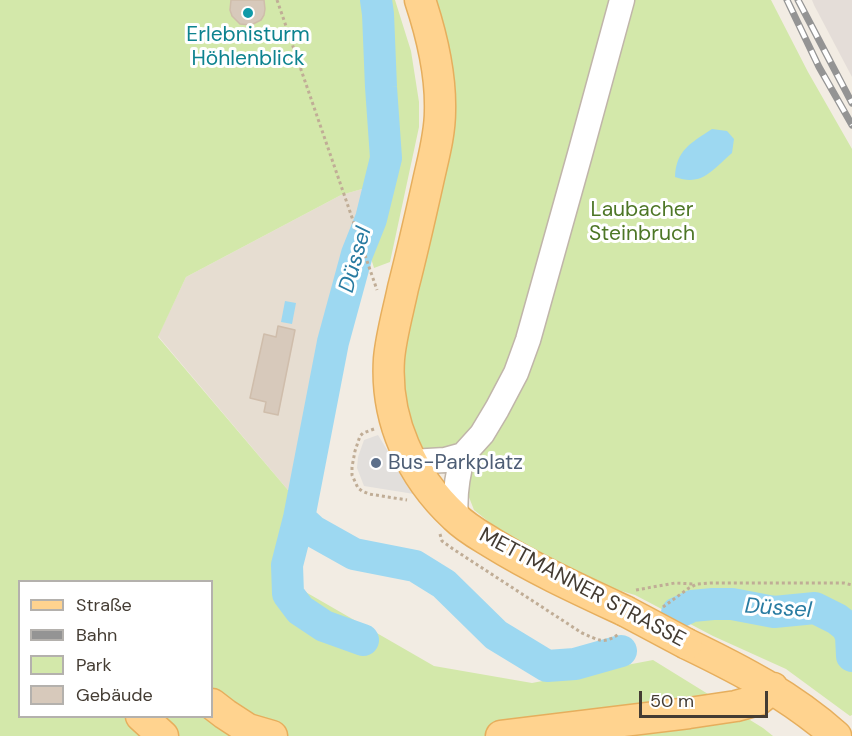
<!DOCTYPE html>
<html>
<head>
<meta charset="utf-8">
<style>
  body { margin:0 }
  #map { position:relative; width:852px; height:736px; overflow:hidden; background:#f2ece3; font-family:"DM Sans",sans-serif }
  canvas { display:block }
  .legend { position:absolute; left:18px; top:580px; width:195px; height:138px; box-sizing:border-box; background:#fff; border:2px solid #b4b1ad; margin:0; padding:8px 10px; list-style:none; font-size:18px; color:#443c33 }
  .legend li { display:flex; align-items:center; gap:12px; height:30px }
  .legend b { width:30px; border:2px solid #b4b1ad }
  .scale { position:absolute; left:639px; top:691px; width:129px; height:27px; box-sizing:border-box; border:3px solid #443c33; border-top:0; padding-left:8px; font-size:18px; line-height:21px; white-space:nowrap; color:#443c33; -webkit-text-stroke:4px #fff; paint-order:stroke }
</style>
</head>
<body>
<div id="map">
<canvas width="852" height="736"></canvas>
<ul class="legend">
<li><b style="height:8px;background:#ffd38f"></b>Straße</li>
<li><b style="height:8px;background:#949494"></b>Bahn</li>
<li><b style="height:16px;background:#d3e8aa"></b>Park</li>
<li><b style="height:16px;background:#d7c9bb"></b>Gebäude</li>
</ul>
<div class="scale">50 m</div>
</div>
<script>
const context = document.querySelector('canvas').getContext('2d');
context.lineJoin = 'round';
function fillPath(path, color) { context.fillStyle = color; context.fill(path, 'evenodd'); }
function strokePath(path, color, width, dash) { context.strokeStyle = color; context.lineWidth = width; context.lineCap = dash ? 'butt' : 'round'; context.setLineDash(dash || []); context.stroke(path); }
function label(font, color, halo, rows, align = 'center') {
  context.font = font + ' "DM Sans",sans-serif'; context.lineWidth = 6; context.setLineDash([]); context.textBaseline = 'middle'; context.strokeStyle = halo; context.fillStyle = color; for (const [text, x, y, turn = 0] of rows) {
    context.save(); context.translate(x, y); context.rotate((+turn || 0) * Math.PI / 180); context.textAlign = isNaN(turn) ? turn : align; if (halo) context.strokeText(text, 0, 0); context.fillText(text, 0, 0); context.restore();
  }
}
const residential = new Path2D(`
  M 369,187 L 337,316 L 293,496 L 158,336 L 186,277 L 341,195 Z`);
const industrial = new Path2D(`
  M 812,0 L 852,0 L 852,77 L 814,5 Z`);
const green = new Path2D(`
  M 0,0 L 395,0 L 411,51 L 419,102 L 419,127 L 390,262 L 374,268 L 360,222 L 369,187 L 341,195 L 186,277 L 158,337 L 293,496 L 283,579 L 434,666 L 532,683 L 653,660 L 763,728 L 773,736 L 0,736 ZM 20,582 L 212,582 L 212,716 L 20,716 Z
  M 428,0 L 771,0 L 808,72 L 852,149 L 852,715 L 850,716 L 786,669 L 713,636 L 635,595 L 594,583 L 504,534 L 474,510 L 467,492 L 458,446 L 427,451 L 415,442 L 405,415 L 402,352 L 424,254 Z`);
const parking = new Path2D(`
  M 378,435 L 414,494 L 364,486 L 357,468 L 358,457 L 364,440 Z`);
const water = new Path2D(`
  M 712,129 L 727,131 L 734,139 L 732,153 C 712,170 702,187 675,177 C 676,150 691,143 712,129 Z
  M 285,301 L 296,303 L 292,324 L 281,322 Z`);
const river = new Path2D(`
  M 376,0 L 378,14 L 381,87 L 386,158 L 371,219 L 357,254 L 333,342 L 299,518 L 313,531 L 354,554 L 415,566 L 444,584 L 496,635 L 547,666 L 575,664 L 621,651
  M 299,518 L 287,565 L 288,594 L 300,610 L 324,626 L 363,640
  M 677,613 L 692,606 L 713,604 L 732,604 L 774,612 L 815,608 L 837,619 L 847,627 L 851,636 L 852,656`);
const building = new Path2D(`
  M 231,0 L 264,0 L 265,9 L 264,15 L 261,20 L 251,25 L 240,24 L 232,16 L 230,10 Z
  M 278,326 L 295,330 L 278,415 L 264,412 L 266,402 L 250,398 L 264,334 L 276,337 Z`);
const path = new Path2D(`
  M 277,0 L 377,290
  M 374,429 L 363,433 L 360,436 L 355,451 L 352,467 L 352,475 L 358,488 L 362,491 L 369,494 L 407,500
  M 440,534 L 442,541 L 453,549 L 582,633 C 599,640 603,645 619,634
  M 636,590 L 675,583 L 694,584
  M 663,607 L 689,588 L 697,584 L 710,583 L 844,583 L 852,585`);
const minor = new Path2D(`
  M 411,462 L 445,460 L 463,455 L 482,434 L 497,409 L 516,373 L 528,340 L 580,154 L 622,0
  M 456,518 C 454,496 457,476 463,455`);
const major = new Path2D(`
  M 420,0 C 432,36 441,73 440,111 C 440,135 433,159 428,182 C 420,218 412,253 403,288 C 398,312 391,336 389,359 C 385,420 411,476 455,517 C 466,528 479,535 492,543 C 534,569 580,590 625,611
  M 687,644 C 741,670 791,696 836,736
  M 212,704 L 225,714 L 248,729 L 272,736
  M 141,716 L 163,736
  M 501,736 L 689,713 L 736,706 L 758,700 L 773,688`);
const rail = new Path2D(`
  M 787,0 L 819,67 L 852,125
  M 798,0 L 852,103`);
const majorBridge = new Path2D(`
  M 625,611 L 687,644`);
const markers = [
  [248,13,6,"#0f9aa8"],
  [376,463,6,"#5c6f8a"]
];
const cultureNames = [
  ["Erlebnisturm",248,35],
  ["Höhlenblick",248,59]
];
const parkNames = [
  ["Laubacher",642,210],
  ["Steinbruch",642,234]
];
const serviceNames = [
  ["Bus-Parkplatz",388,463]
];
const streetNames = [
  ["METTMANNER STRASSE",582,588,28]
];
const waterNames = [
  ["Düssel",356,260,-74],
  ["Düssel",778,609,4]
];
fillPath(residential, '#e6ddd1');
fillPath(industrial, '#e4ddd8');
fillPath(green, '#d3e8aa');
fillPath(parking, '#e2dfdc');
fillPath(water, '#9dd8f1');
strokePath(river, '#9dd8f1', 32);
fillPath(building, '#d7c9bb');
strokePath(building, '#cfbdab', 1.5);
strokePath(minor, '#c0b5a9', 27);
strokePath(major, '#e6ae5d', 33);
strokePath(path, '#c0ad96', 3, [3, 3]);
strokePath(minor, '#fff', 24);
strokePath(major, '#ffd38f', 30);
strokePath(rail, '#949494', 7);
strokePath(rail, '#fff', 4.5, [14]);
strokePath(majorBridge, '#e6ae5d', 33, []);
strokePath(majorBridge, '#ffd38f', 30);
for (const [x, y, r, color] of markers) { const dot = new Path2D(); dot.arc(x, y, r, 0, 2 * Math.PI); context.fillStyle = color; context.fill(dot); strokePath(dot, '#fff', 2); }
label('21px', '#0d838f', '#fff', cultureNames);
label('21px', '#4d7626', '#fff', parkNames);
label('21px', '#4e5e75', '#fff', serviceNames, 'left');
label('21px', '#443c33', '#fff', streetNames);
label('italic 22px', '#287ba1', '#fff', waterNames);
</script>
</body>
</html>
